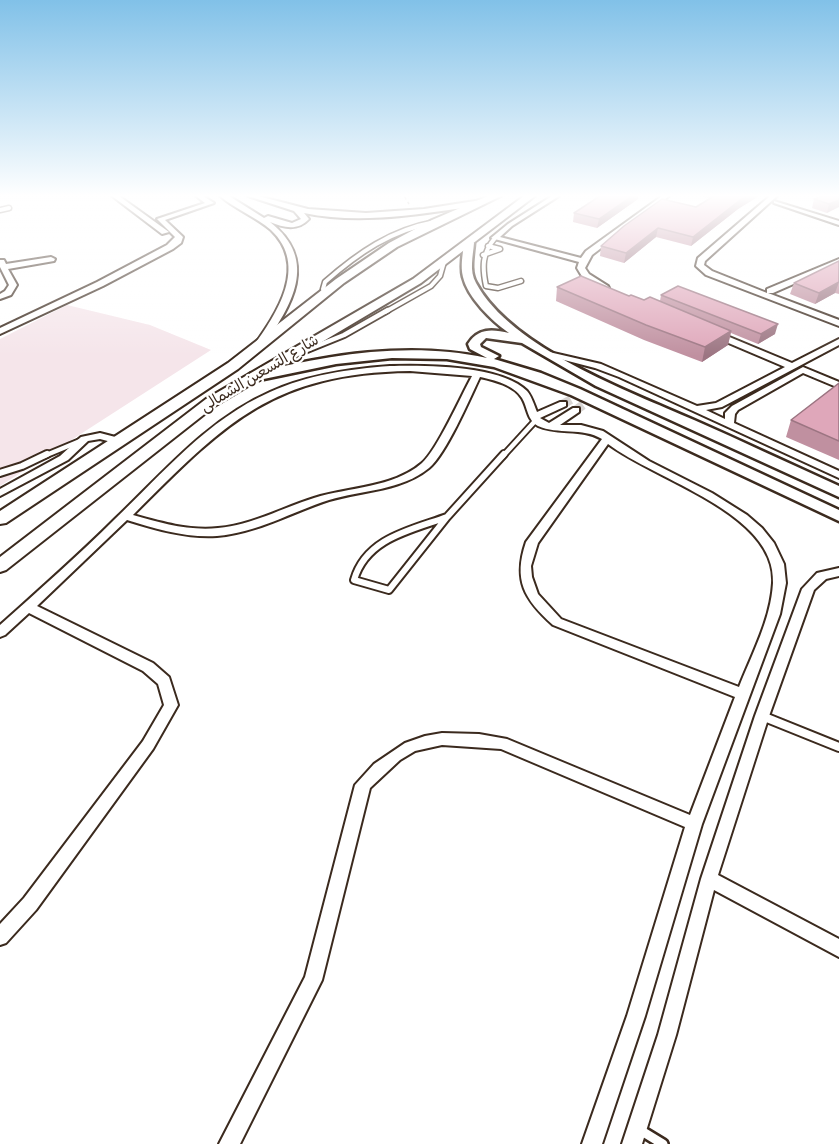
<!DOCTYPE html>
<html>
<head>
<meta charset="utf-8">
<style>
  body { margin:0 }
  canvas { display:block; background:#fff }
</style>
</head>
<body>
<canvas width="839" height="1144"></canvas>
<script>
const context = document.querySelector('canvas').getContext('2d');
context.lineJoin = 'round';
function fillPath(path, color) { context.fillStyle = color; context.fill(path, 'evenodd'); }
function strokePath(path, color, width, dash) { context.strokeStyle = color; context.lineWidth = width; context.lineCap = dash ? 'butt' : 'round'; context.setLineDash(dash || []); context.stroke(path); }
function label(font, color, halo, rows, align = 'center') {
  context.font = font + ' Itim,"Playpen Sans Arabic",sans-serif'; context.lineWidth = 4.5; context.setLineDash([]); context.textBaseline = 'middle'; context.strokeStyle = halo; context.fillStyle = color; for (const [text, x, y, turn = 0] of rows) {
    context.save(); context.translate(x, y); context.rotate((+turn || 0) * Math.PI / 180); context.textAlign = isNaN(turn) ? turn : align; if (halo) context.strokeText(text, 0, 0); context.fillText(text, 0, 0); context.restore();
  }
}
const built = new Path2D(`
  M 67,305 L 150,325 L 211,350 L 0,486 L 0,339 Z`);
const minorTunnel = new Path2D(`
  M 563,404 L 572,399
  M 576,410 L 583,405`);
const path = new Path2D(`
  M 404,196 L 409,204`);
const serviceFar4 = new Path2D(`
  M 0,210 L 9,208
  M 495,238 C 482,253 482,267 486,286 L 498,288 L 521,281
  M 483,255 L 500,249 L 488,246
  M 325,293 L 323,289 L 325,282 C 358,253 391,230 435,222
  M 385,312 L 431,286 L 440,276 L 444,262`);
const serviceFar3 = new Path2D(`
  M 302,352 L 344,335 L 388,310
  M 44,456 L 85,439
  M 503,456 L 536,420`);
const serviceFar2 = new Path2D(`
  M 0,473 L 22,466 L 47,454
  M 447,517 L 389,590 L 354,580 C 366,538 411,530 447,517 Z
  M 447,517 L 504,454`);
const serviceFar1 = new Path2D(`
  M 762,716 L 839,747`);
const service = new Path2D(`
  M 640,1130 L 663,1144`);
const minor = new Path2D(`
  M 112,196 L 119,196 L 169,232 L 162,234 Z
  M 196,196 L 203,196 L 214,203 L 165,220 L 183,237 L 181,243 L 173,249 L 103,286 L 0,334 L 0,328 L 97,282 L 167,245 L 175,237 L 157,219 L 205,203 Z
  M 552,196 L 559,196 L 512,226 L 500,237 L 581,258 L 586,251 L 662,196 L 669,196 L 592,255 L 585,268 L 589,274 L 608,286 L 609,288 L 605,290 L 583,278 L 577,268 L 579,262 L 491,238 L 508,224 Z
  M 770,196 L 777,196 L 705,261 L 704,265 L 712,271 L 767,293 L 767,289 L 839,259 L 839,264 L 773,293 L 768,293 L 839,320 L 839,326 L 706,275 L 696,266 L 698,258 Z
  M 774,201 L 839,221 L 839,225 L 774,203 Z
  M 51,257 L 55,259 L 54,261 L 8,269 L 17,285 L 11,295 L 0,299 L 0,294 L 5,291 L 9,285 L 0,267 L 0,260 L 4,260 L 6,264 Z
  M 715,331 L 792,363 L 839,339 L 839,345 L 722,407 L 706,410 L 725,419 L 725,413 L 732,406 L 803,367 L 839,382 L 839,388 L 803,373 L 738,410 L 735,414 L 734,423 L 839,471 L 839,478 L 619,377 L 595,368 L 545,355 L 549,352 L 601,364 L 697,406 L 716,403 L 785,367 L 712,336 L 711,334 Z
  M 390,366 C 424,365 502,365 527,391 C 532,397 534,405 537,412 L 560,402 L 566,402 L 566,406 L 540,418 L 549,423 L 573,408 L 579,408 L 579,412 L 560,425 L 581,425 L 603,431 L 649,461 L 712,493 L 747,515 L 762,528 L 774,543 L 784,564 L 786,583 L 780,614 L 702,824 L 645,1016 L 602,1144 L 582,1144 L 627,1016 L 685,827 L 501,749 L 442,745 L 415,751 L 400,760 L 370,788 L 322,980 L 240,1144 L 219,1144 L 305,977 L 355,785 L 374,764 L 405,743 L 425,736 L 442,733 L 479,734 L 507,739 L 690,815 L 735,697 L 553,625 C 524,599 513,580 526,542 L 602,439 C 582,427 558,435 538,426 C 527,420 528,408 522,398 C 514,385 494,380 480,377 C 469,400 446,454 429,468 C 401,491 362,490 329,500 C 292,512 256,533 217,536 C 186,538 156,529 127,520 L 37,606 L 153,663 L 169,677 L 178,705 L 153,749 L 36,910 L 6,943 L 0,945 L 0,924 L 24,898 L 143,741 L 164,705 L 158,684 L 143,671 L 29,613 L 5,635 L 0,637 L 0,625 C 39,590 78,556 115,519 C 162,474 208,419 270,392 C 307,375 349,369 390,366 ZM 410,371 L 472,376 C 461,396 437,450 422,463 C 393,488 349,487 314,498 C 282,508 252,525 218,528 C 189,531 161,523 133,515 C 225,423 272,373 410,371 ZM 608,444 C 655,480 777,513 773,583 C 771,619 752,654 739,687 L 561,619 L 538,594 L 532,577 L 531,566 L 538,543 Z
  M 100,433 L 123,439 L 124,441 L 119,444 L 100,439 L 88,441 L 68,460 L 0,496 L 0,489 L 60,456 L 81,437 Z
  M 839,568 L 839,576 L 826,579 L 814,590 L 769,716 L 718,875 L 839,939 L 839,957 L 714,890 L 676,1035 L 642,1144 L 622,1144 L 658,1035 L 701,879 L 755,716 L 802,589 L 817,573 Z`);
const tertiary = new Path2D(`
  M 220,196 L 229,196 L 264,218 L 268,216 L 292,223 L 301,219 L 294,211 L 248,196 L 258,196 L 308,209 L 366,213 L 424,209 L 481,200 L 485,202 C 475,208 460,208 449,210 C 401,217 351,223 304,213 L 309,219 C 298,231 284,228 270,222 C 320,261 291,306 263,347 L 258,350 L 253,347 C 277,313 309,266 271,230 C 256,217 235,209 220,196 Z`);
const secondary = new Path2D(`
  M 469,240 L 474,243 C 473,256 469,271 476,283 C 511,348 628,391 694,420 C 742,441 790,464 839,486 L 839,497 L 596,386 L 522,343 L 486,338 L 480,344 L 481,347 L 499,356 L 494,359 L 541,373 L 580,389 L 839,510 L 839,521 L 571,395 L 494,367 L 447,359 L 392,358 L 336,364 L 254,381 L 248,377 L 250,374 C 327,355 408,341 487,358 L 470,349 L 468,344 C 478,328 492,329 509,333 C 492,321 468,298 463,277 C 460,266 463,254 464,243 Z`);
const primary = new Path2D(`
  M 488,196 L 501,196 L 397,247 L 344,283 L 238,369 L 6,523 L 0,524 L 0,511 L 228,363 L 336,279 L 389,243 L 432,220 Z
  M 524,196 L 535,196 L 421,283 L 216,405 L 6,570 L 0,572 L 0,557 L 206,399 L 413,279 Z`);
const wall = new Path2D(`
  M 600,196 L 638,196 L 638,199 L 597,228 L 573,222 L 574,213 Z
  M 700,196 L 759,196 L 738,209 L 691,246 L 656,237 L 624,263 L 600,256 L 601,246 L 696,207 L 710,198 Z
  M 839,196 L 827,213 L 812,208 L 814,199 Z
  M 839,261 L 839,294 L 835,293 L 815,304 L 790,294 L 794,283 Z
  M 557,287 L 644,300 L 660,301 L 661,295 L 775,334 L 758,344 L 731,333 L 728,345 L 702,362 L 644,340 L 556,301 Z
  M 839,383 L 839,460 L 786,437 L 791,420 Z`);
const shadedWall = new Path2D(`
  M 632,196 L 638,196 L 638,199 L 597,228 L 599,219 Z
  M 748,196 L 759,196 L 738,209 L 691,246 L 693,237 L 740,200 Z
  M 839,200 L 839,207 L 827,213 L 829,204 Z
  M 658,228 L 656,237 L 624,263 L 626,253 Z
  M 839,282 L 835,293 L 815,304 L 819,293 Z
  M 778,324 L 775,334 L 758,344 L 761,334 Z
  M 731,331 L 728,345 L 702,362 L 705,347 Z`);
const building = new Path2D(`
  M 600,196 L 632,196 L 599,219 L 574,213 Z
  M 714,196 L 748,196 L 740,200 L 693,237 L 658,228 L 626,253 L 601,246 L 624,226 L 662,199 L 696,207 Z
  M 822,196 L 839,196 L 839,200 L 829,204 L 814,199 Z
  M 839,261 L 839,282 L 819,293 L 794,283 Z
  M 581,276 L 629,296 L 631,295 L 644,300 L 650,297 L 731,331 L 705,347 L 646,325 L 557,287 Z
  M 678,286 L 778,324 L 761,334 L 661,295 Z
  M 839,383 L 839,441 L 791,420 Z`);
const farStreetnames = [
  ["شارع التسعين الشمالى",260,374,-31]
];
fillPath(built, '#f5e5ea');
strokePath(minorTunnel, '#d8d4d2', 9, [9, 4.5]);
strokePath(serviceFar4, '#3b2a1e', 7);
strokePath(serviceFar3, '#3b2a1e', 8);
strokePath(serviceFar2, '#3b2a1e', 10);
strokePath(serviceFar1, '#3b2a1e', 12);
strokePath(service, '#3b2a1e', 14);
strokePath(minor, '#3b2a1e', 4);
strokePath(tertiary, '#3b2a1e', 4);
strokePath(secondary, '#3b2a1e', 5);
strokePath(primary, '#3b2a1e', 4);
strokePath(path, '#3b2a1e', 1.5, [4, 3]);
strokePath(serviceFar4, '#fff', 4);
strokePath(serviceFar3, '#fff', 4.5);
strokePath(serviceFar2, '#fff', 6);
strokePath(serviceFar1, '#fff', 8);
strokePath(service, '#fff', 9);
fillPath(minor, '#fff');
fillPath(tertiary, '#fff');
fillPath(secondary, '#fff');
fillPath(primary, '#fff');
fillPath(wall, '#c090a0');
fillPath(shadedWall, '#9c7582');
fillPath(building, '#dfa7ba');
strokePath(building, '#9c7582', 1.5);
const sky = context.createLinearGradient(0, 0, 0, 356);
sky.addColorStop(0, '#81c1e8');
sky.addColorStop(0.55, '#fff');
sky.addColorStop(1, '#ffffff00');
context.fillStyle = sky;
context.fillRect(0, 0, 839, 356);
label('15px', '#3b2a1e', '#fff', farStreetnames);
</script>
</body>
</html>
